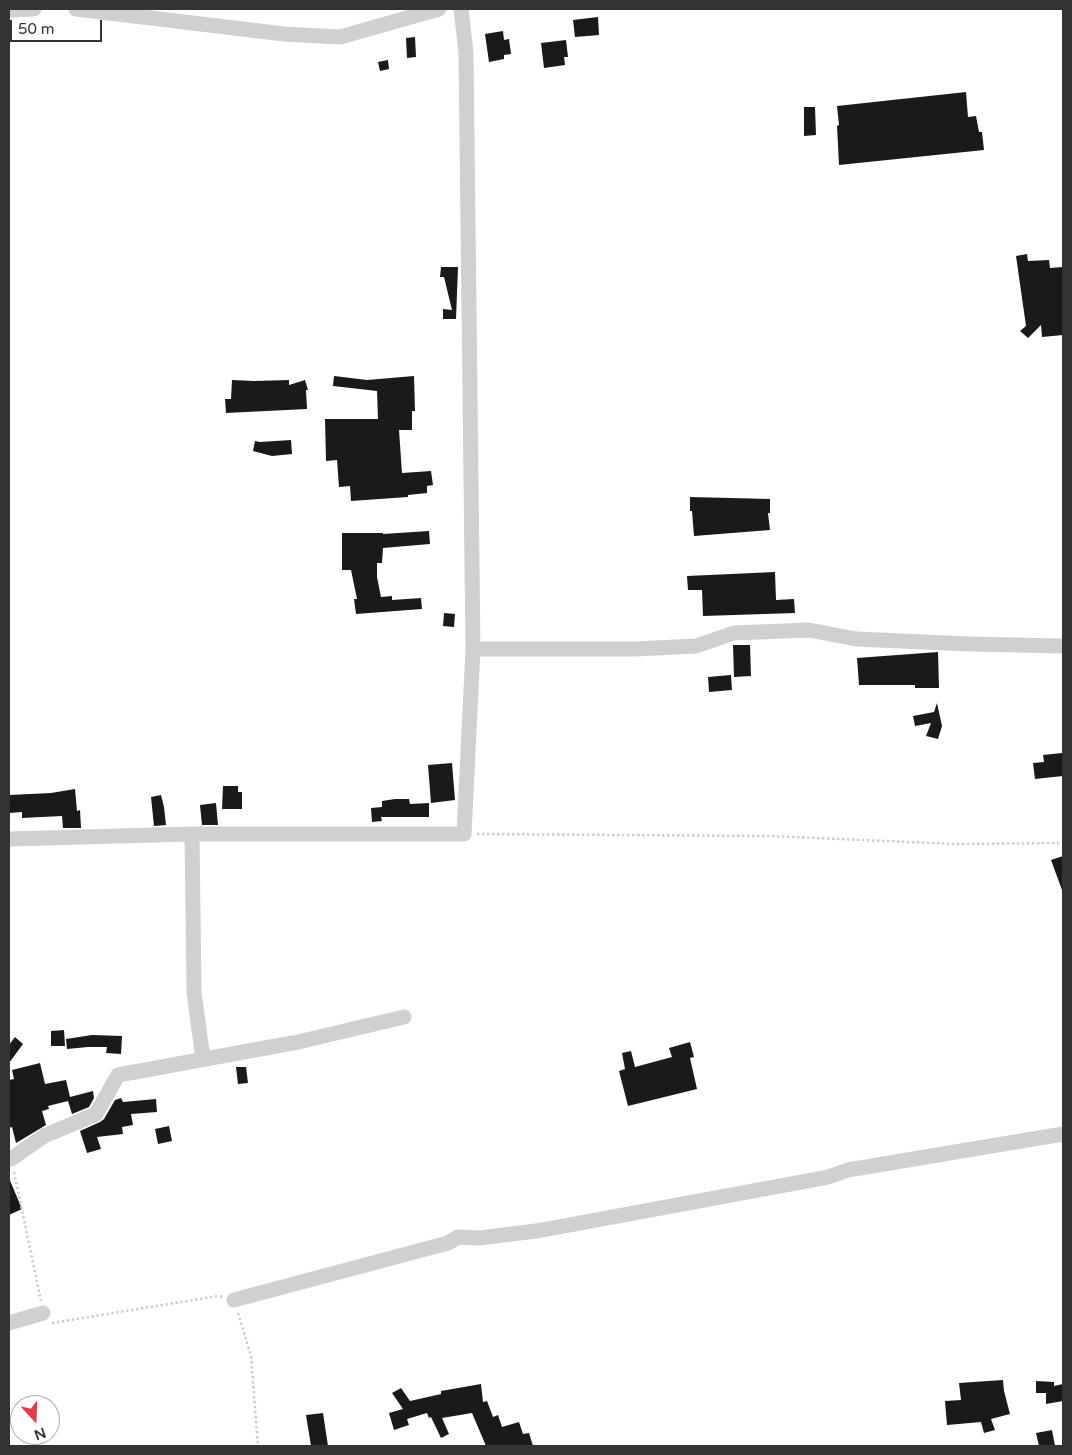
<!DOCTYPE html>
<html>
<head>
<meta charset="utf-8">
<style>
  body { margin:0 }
  #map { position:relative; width:1072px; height:1455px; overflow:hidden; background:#fff; font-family:"Varela Round",sans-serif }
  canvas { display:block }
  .frame { position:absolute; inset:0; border:10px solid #333; pointer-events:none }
  .north { position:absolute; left:10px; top:1395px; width:50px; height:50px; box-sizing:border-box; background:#fff; border:1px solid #adadad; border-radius:50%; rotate:160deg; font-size:14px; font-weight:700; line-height:20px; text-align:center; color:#333 }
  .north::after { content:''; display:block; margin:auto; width:18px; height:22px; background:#e63946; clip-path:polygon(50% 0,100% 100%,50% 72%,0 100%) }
  .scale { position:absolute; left:10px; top:20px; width:92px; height:22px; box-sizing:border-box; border:2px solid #333; border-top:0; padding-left:6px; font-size:15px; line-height:18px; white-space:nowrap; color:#333; -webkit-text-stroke:4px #fff; paint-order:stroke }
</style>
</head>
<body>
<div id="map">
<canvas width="1072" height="1455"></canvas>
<div class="frame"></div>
<div class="north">N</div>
<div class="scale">50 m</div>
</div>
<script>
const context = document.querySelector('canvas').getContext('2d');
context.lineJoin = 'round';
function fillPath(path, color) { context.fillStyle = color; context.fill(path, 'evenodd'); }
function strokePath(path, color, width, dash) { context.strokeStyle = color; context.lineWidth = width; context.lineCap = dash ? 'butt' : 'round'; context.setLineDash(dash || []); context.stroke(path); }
const building = new Path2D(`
  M 598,17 L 599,35 L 575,37 L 573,20 Z
  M 503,31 L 504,40 L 509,39 L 511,54 L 504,55 L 504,59 L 489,62 L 485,34 Z
  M 415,37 L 416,57 L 407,58 L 406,38 Z
  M 566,40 L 568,57 L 564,57 L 565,65 L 544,68 L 541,43 Z
  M 388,60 L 389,69 L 380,71 L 378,62 Z
  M 966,92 L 968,117 L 976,116 L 979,132 L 982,132 L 984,150 L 839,165 L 837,126 L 839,125 L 837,106 Z
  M 804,107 L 815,107 L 816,135 L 804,136 Z
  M 1027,254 L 1028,261 L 1049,260 L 1050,268 L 1063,267 L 1063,335 L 1042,337 L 1041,325 L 1028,338 L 1020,331 L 1026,326 L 1016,256 Z
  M 441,267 L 458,267 L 456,319 L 443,319 L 443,309 L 452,310 L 444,277 L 440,277 Z
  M 334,376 L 367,380 L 414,376 L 415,411 L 412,411 L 412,430 L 399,430 L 402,473 L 431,471 L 433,485 L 427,486 L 427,493 L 408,495 L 408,497 L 351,501 L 350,486 L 339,487 L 337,460 L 326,461 L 325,419 L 378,419 L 377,391 L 333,386 Z
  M 232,380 L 254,381 L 289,380 L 289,385 L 305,380 L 308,390 L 306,390 L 307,409 L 226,413 L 225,399 L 231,399 Z
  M 291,440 L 292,454 L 272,456 L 253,451 L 255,441 L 260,442 Z
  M 690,497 L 770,499 L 770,513 L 768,513 L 770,530 L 694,536 L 692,511 L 690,511 Z
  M 429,531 L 430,544 L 383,548 L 382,563 L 377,563 L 377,577 L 381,597 L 392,596 L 392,600 L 421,598 L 422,609 L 356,614 L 354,599 L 357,599 L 351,570 L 342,570 L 342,533 L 383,533 L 383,534 Z
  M 775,572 L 776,600 L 794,599 L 795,613 L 703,616 L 702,590 L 688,590 L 687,576 Z
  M 444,613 L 455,614 L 454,627 L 443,626 Z
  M 733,645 L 750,645 L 751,676 L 734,677 Z
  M 938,652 L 939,688 L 915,688 L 915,685 L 859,685 L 857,658 Z
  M 731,675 L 732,690 L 709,692 L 708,677 Z
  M 937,703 L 942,726 L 938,739 L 926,736 L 931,723 L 915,726 L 913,716 L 934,712 Z
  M 1062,753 L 1063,776 L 1035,779 L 1033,763 L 1044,762 L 1043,755 Z
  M 452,763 L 455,800 L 431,803 L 428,765 Z
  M 223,786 L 238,786 L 238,792 L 242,792 L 242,809 L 222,809 Z
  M 75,789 L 77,811 L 80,810 L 81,828 L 63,828 L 62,816 L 22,818 L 22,812 L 9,813 L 9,795 L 51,793 Z
  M 161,795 L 164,807 L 166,825 L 154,826 L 151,797 Z
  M 395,799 L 409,799 L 410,804 L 429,803 L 429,817 L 381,817 L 382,821 L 372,822 L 371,808 L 382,807 L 382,801 Z
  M 216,803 L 218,825 L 202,825 L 200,805 Z
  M 1063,856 L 1063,890 L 1062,890 L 1051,860 Z
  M 64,1030 L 65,1046 L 51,1046 L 51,1031 Z
  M 92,1035 L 122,1036 L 121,1054 L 106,1053 L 107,1047 L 88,1047 L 67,1049 L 66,1039 Z
  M 15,1037 L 23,1044 L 9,1063 L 9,1045 Z
  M 690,1042 L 694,1057 L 690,1058 L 697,1089 L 628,1106 L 619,1071 L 625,1069 L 622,1053 L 631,1051 L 635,1067 L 672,1057 L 669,1048 Z
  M 40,1063 L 45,1084 L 66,1080 L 70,1097 L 93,1091 L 94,1098 L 89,1107 L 72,1114 L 68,1101 L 48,1106 L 49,1109 L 42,1111 L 46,1125 L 16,1143 L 12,1127 L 9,1128 L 9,1080 L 14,1079 L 12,1070 Z
  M 236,1067 L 246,1067 L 248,1083 L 238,1084 Z
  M 121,1098 L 123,1102 L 156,1099 L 157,1112 L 131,1114 L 133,1125 L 122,1127 L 123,1134 L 97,1137 L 101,1149 L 87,1153 L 80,1131 L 100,1122 L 104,1119 L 115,1100 Z
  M 169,1126 L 172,1141 L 158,1144 L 155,1129 Z
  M 9,1178 L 22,1209 L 9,1215 Z
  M 1003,1380 L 1004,1391 L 1010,1414 L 991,1419 L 995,1430 L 984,1433 L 981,1422 L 947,1425 L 945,1401 L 961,1400 L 959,1383 Z
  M 1036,1381 L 1054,1382 L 1054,1386 L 1063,1384 L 1063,1401 L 1046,1404 L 1046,1393 L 1036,1393 Z
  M 481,1384 L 483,1402 L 487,1401 L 493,1417 L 498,1415 L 502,1427 L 519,1422 L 523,1434 L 529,1433 L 533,1446 L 486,1446 L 472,1413 L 442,1418 L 449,1434 L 441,1438 L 431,1417 L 429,1418 L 427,1413 L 407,1419 L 409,1425 L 394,1430 L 389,1413 L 403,1409 L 392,1393 L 401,1388 L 410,1401 L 441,1394 L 441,1391 Z
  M 323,1413 L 328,1446 L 311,1446 L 306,1415 Z
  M 1052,1430 L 1055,1446 L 1039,1446 L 1036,1433 Z`);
const path = new Path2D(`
  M 477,834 L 769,836 L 956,844 L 1063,843
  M 14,1172 L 41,1301
  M 238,1313 L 251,1356 L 258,1446
  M 52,1323 L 218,1296 L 222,1297`);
const minor = new Path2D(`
  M 76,9 L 284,34 L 340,37 L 439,9
  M 9,10 L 34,9
  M 473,649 L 635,649 L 696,646 L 734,633 L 809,630 L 856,639 L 970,644 L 1063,646
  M 192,834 L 194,992 L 203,1059
  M 9,839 L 192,834 L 464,834 L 473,649 L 466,53 L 461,9
  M 11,1159 L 44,1136 L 96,1114 L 118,1075 L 298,1042 L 404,1017
  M 234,1300 L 448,1243 L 458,1237 L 479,1238 L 536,1231 L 828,1177 L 848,1170 L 1063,1134
  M 9,1323 L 43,1313`);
fillPath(building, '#1a1a1a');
strokePath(path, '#cdcdcd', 2.5, [2.5, 2.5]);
strokePath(minor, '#d0d0d0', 15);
</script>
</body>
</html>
